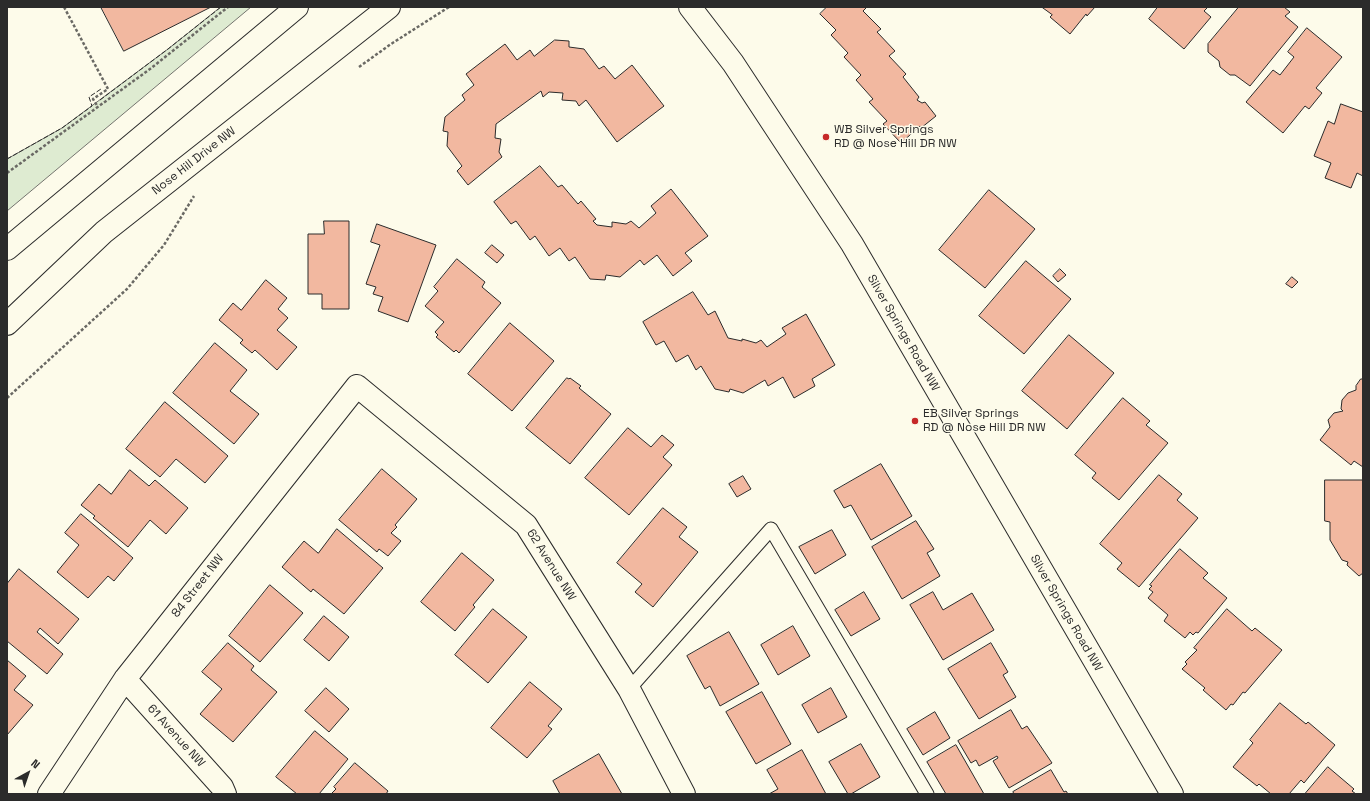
<!DOCTYPE html>
<html>
<head>
<meta charset="utf-8">
<style>
  body { margin:0 }
  #map { position:relative; width:1370px; height:801px; overflow:hidden; background:#fdfbea; font-family:"Space Grotesk",sans-serif }
  canvas { display:block }
  .frame { position:absolute; inset:0; border:8px solid #2b2b2b; pointer-events:none }
  .north { position:absolute; left:8px; top:753px; width:40px; height:40px; -webkit-text-stroke:3px #fdfbea; paint-order:stroke; rotate:40deg; font-size:11px; font-weight:700; line-height:16px; text-align:center; color:#2b2b2b }
  .north::after { content:''; display:block; margin:auto; width:14px; height:18px; background:#2b2b2b; clip-path:polygon(50% 0,100% 100%,50% 72%,0 100%) }
</style>
</head>
<body>
<div id="map">
<canvas width="1370" height="801"></canvas>
<div class="frame"></div>
<div class="north">N</div>
</div>
<script>
const context = document.querySelector('canvas').getContext('2d');
context.lineJoin = 'round';
function fillPath(path, color) { context.fillStyle = color; context.fill(path, 'evenodd'); }
function strokePath(path, color, width, dash) { context.strokeStyle = color; context.lineWidth = width; context.lineCap = dash ? 'butt' : 'round'; context.setLineDash(dash || []); context.stroke(path); }
function label(font, color, halo, rows, align = 'center') {
  context.font = font + ' "Space Grotesk",sans-serif'; context.lineWidth = 3; context.setLineDash([]); context.textBaseline = 'middle'; context.strokeStyle = halo; context.fillStyle = color; for (const [text, x, y, turn = 0] of rows) {
    context.save(); context.translate(x, y); context.rotate((+turn || 0) * Math.PI / 180); context.textAlign = isNaN(turn) ? turn : align; if (halo) context.strokeText(text, 0, 0); context.fillText(text, 0, 0); context.restore();
  }
}
const green = new Path2D(`
  M 221,7 L 251,7 L 7,211 L 7,159 L 62,128 L 168,49 Z`);
const building = new Path2D(`
  M 101,7 L 211,7 L 124,51 Z
  M 827,7 L 867,7 L 863,11 L 881,29 L 877,32 L 895,51 L 889,56 L 906,74 L 903,77 L 919,97 L 917,100 L 922,103 L 925,102 L 936,116 L 921,128 L 920,126 L 901,143 L 883,124 L 887,121 L 869,102 L 873,99 L 856,80 L 861,75 L 844,57 L 848,53 L 831,35 L 836,30 L 820,14 Z
  M 1042,7 L 1095,7 L 1087,16 L 1086,14 L 1070,34 L 1050,17 L 1052,15 Z
  M 1158,7 L 1208,7 L 1204,11 L 1211,17 L 1184,49 L 1149,19 Z
  M 1239,7 L 1284,7 L 1290,12 L 1285,16 L 1298,27 L 1250,86 L 1235,75 L 1230,75 L 1220,67 L 1219,61 L 1208,52 L 1208,44 Z
  M 1307,28 L 1342,57 L 1316,88 L 1322,93 L 1309,109 L 1305,106 L 1283,133 L 1246,102 L 1273,70 L 1280,75 L 1294,57 L 1288,52 Z
  M 555,40 L 569,41 L 569,47 L 584,49 L 599,69 L 604,66 L 615,79 L 632,65 L 664,106 L 617,142 L 586,100 L 579,106 L 576,101 L 562,100 L 563,93 L 549,92 L 543,97 L 541,91 L 496,124 L 495,138 L 501,139 L 499,152 L 502,157 L 468,185 L 457,171 L 462,166 L 447,146 L 448,132 L 443,131 L 445,117 L 465,100 L 462,95 L 474,85 L 466,74 L 505,44 L 517,60 L 530,50 L 534,56 Z
  M 1341,104 L 1363,112 L 1363,176 L 1357,173 L 1351,188 L 1325,178 L 1331,163 L 1314,156 L 1328,121 L 1334,124 Z
  M 540,166 L 558,187 L 562,185 L 578,204 L 581,201 L 596,219 L 593,221 L 597,225 L 612,227 L 612,222 L 626,224 L 631,221 L 639,228 L 656,213 L 651,206 L 671,189 L 708,236 L 685,253 L 692,261 L 673,276 L 657,255 L 644,265 L 640,260 L 620,277 L 606,275 L 605,280 L 590,279 L 575,257 L 569,261 L 560,248 L 549,256 L 535,236 L 530,240 L 516,221 L 511,224 L 494,202 Z
  M 989,190 L 1035,229 L 985,288 L 939,250 Z
  M 324,221 L 349,221 L 349,309 L 322,309 L 322,294 L 308,294 L 308,234 L 324,234 Z
  M 377,224 L 436,245 L 408,322 L 378,311 L 383,297 L 373,294 L 376,287 L 366,284 L 380,245 L 371,242 Z
  M 492,245 L 504,255 L 497,263 L 485,253 Z
  M 457,259 L 485,282 L 482,287 L 501,303 L 459,353 L 456,350 L 454,352 L 436,337 L 438,335 L 435,332 L 444,322 L 425,306 L 438,291 L 434,287 Z
  M 1026,261 L 1071,299 L 1024,354 L 979,316 Z
  M 1060,269 L 1066,275 L 1058,282 L 1053,276 Z
  M 1292,277 L 1298,282 L 1292,288 L 1286,284 Z
  M 266,280 L 287,298 L 278,309 L 288,318 L 277,330 L 297,347 L 277,370 L 255,350 L 252,353 L 240,343 L 243,340 L 219,320 L 233,303 L 241,310 Z
  M 693,292 L 708,315 L 715,311 L 728,338 L 742,341 L 742,339 L 756,343 L 761,340 L 767,347 L 786,334 L 782,328 L 806,314 L 835,365 L 812,379 L 815,386 L 794,398 L 783,377 L 768,386 L 765,380 L 743,393 L 730,389 L 729,392 L 715,389 L 701,366 L 696,370 L 688,355 L 676,362 L 664,341 L 656,345 L 643,322 Z
  M 510,323 L 554,361 L 512,411 L 468,374 Z
  M 1069,335 L 1114,373 L 1067,429 L 1022,391 Z
  M 215,343 L 247,370 L 230,391 L 259,414 L 234,444 L 173,393 Z
  M 567,378 L 569,379 L 570,378 L 581,386 L 579,388 L 611,414 L 570,464 L 526,428 Z
  M 1361,379 L 1363,379 L 1363,467 L 1354,461 L 1351,465 L 1320,440 L 1330,427 L 1328,420 L 1334,413 L 1343,411 L 1341,409 L 1342,400 L 1348,393 L 1356,390 L 1356,386 Z
  M 1123,398 L 1150,421 L 1146,425 L 1168,443 L 1119,500 L 1092,478 L 1096,473 L 1075,455 Z
  M 165,402 L 228,456 L 205,483 L 176,459 L 160,477 L 126,449 Z
  M 628,428 L 651,447 L 662,435 L 674,445 L 663,457 L 672,465 L 629,515 L 585,478 Z
  M 881,464 L 912,516 L 871,540 L 851,505 L 844,508 L 834,491 Z
  M 382,469 L 417,499 L 395,525 L 397,527 L 391,533 L 401,541 L 388,556 L 379,549 L 377,552 L 339,520 Z
  M 130,470 L 149,486 L 155,480 L 188,508 L 166,534 L 150,520 L 128,547 L 93,518 L 95,516 L 81,505 L 99,484 L 111,494 Z
  M 1159,475 L 1182,494 L 1177,500 L 1198,518 L 1139,587 L 1117,569 L 1122,563 L 1100,544 Z
  M 743,476 L 751,489 L 737,497 L 729,484 Z
  M 1325,480 L 1363,480 L 1363,573 L 1359,576 L 1347,565 L 1348,562 L 1342,560 L 1330,540 L 1330,522 L 1325,521 Z
  M 663,508 L 687,527 L 679,537 L 698,552 L 653,607 L 635,592 L 642,584 L 617,563 Z
  M 81,514 L 133,558 L 114,581 L 108,576 L 88,598 L 57,572 L 79,545 L 65,533 Z
  M 916,521 L 934,549 L 927,553 L 940,576 L 902,599 L 872,547 Z
  M 337,529 L 383,568 L 344,614 L 313,589 L 311,592 L 282,567 L 304,541 L 318,553 Z
  M 832,530 L 846,555 L 815,574 L 799,547 Z
  M 1180,549 L 1208,573 L 1203,578 L 1227,598 L 1198,633 L 1196,632 L 1193,635 L 1190,632 L 1185,638 L 1164,621 L 1168,615 L 1148,598 L 1153,592 L 1149,589 L 1152,586 L 1150,585 Z
  M 462,553 L 494,580 L 473,605 L 475,607 L 455,631 L 421,602 Z
  M 19,569 L 79,619 L 58,644 L 40,628 L 37,632 L 63,654 L 47,674 L 7,641 L 7,584 Z
  M 270,585 L 303,613 L 260,662 L 229,636 Z
  M 864,592 L 880,619 L 851,636 L 835,610 Z
  M 933,592 L 943,610 L 972,593 L 994,630 L 943,660 L 910,605 Z
  M 493,609 L 527,637 L 488,683 L 455,655 Z
  M 1227,609 L 1252,631 L 1255,628 L 1282,650 L 1245,693 L 1243,692 L 1233,705 L 1231,704 L 1226,710 L 1203,690 L 1205,688 L 1182,669 L 1187,664 L 1185,662 L 1197,650 L 1194,648 Z
  M 324,616 L 349,637 L 329,661 L 304,640 Z
  M 793,626 L 810,656 L 778,675 L 761,645 Z
  M 729,632 L 759,684 L 720,706 L 710,686 L 705,689 L 687,656 Z
  M 228,643 L 254,666 L 251,670 L 277,692 L 233,742 L 200,714 L 222,689 L 202,672 Z
  M 991,643 L 1008,672 L 1003,675 L 1016,697 L 979,719 L 948,669 Z
  M 7,660 L 26,676 L 14,690 L 33,705 L 7,735 Z
  M 530,682 L 562,709 L 548,726 L 552,729 L 527,758 L 491,728 Z
  M 326,688 L 349,709 L 329,732 L 305,711 Z
  M 831,688 L 847,717 L 818,733 L 802,705 Z
  M 762,692 L 791,744 L 756,764 L 726,712 Z
  M 1280,703 L 1306,724 L 1308,722 L 1335,745 L 1304,783 L 1301,780 L 1289,794 L 1271,794 L 1259,784 L 1257,786 L 1233,767 L 1253,743 L 1250,740 Z
  M 1011,710 L 1022,729 L 1027,726 L 1052,763 L 1009,788 L 993,761 L 998,758 L 997,756 L 979,766 L 976,760 L 971,763 L 958,741 Z
  M 935,712 L 950,738 L 923,755 L 907,729 Z
  M 315,731 L 348,759 L 319,794 L 297,794 L 276,777 Z
  M 861,744 L 880,777 L 851,794 L 848,794 L 829,762 Z
  M 956,745 L 984,794 L 946,794 L 927,762 Z
  M 802,750 L 826,794 L 769,794 L 778,789 L 767,770 Z
  M 599,754 L 622,794 L 560,794 L 553,781 Z
  M 355,763 L 388,791 L 386,794 L 331,794 L 336,789 L 334,787 Z
  M 1328,767 L 1354,789 L 1352,791 L 1356,794 L 1305,794 Z
  M 1051,770 L 1064,792 L 1066,791 L 1068,794 L 1014,794 L 1013,792 Z`);
const path = new Path2D(`
  M 64,7 L 108,89 L 93,99 L 98,107
  M 359,67 L 391,44 L 449,7
  M 7,173 L 150,69 L 228,7
  M 7,398 L 127,289 L 164,245 L 194,196`);
const lane = new Path2D(`
  M 629,689 L 771,529 L 927,794`);
const street = new Path2D(`
  M 125,679 L 222,787 L 225,794
  M 49,794 L 125,679 L 357,386 L 526,525 L 629,689 L 684,794`);
const secondary = new Path2D(`
  M 690,7 L 733,63 L 852,244 L 1172,794
  M 7,249 L 297,7
  M 7,324 L 104,232 L 389,7`);
const fence = new Path2D(`
  M 100,100 L 168,49 L 221,7
  M 7,159 L 62,128 L 92,106 L 89,97 L 101,89`);
const markers = [
  [826,137,4,"#c62828"],
  [915,421,4,"#c62828"]
];
const poiNames = [
  ["WB Silver Springs",834,130],
  ["RD @ Nose Hill DR NW",834,144],
  ["EB Silver Springs",923,414],
  ["RD @ Nose Hill DR NW",923,428]
];
const streetNames = [
  ["Nose Hill Drive NW",194,161,-38],
  ["Silver Springs Road NW",903,333,60],
  ["62 Avenue NW",551,565,58],
  ["84 Street NW",198,586,-52],
  ["Silver Springs Road NW",1066,613,60],
  ["61 Avenue NW",176,736,48]
];
fillPath(green, '#deebd1');
strokePath(green, '#74746e', 1);
fillPath(building, '#f2b8a0');
strokePath(building, '#2b2b2b', 1);
strokePath(lane, '#2b2b2b', 15);
strokePath(street, '#2b2b2b', 24);
strokePath(secondary, '#2b2b2b', 24);
strokePath(path, '#6a6964', 2.5, [3, 2]);
strokePath(lane, '#fdfbea', 13);
strokePath(street, '#fdfbea', 22);
strokePath(secondary, '#fdfbea', 22);
strokePath(fence, '#2b2b2b', 1, [5, 2]);
for (const [x, y, r, color] of markers) { const dot = new Path2D(); dot.arc(x, y, r, 0, 2 * Math.PI); context.fillStyle = color; context.fill(dot); strokePath(dot, '#fdfbea', 1.5); }
label('12px', '#2b2b2b', '#fdfbea', poiNames, 'left');
label('12px', '#2b2b2b', '#fdfbea', streetNames);
</script>
</body>
</html>
